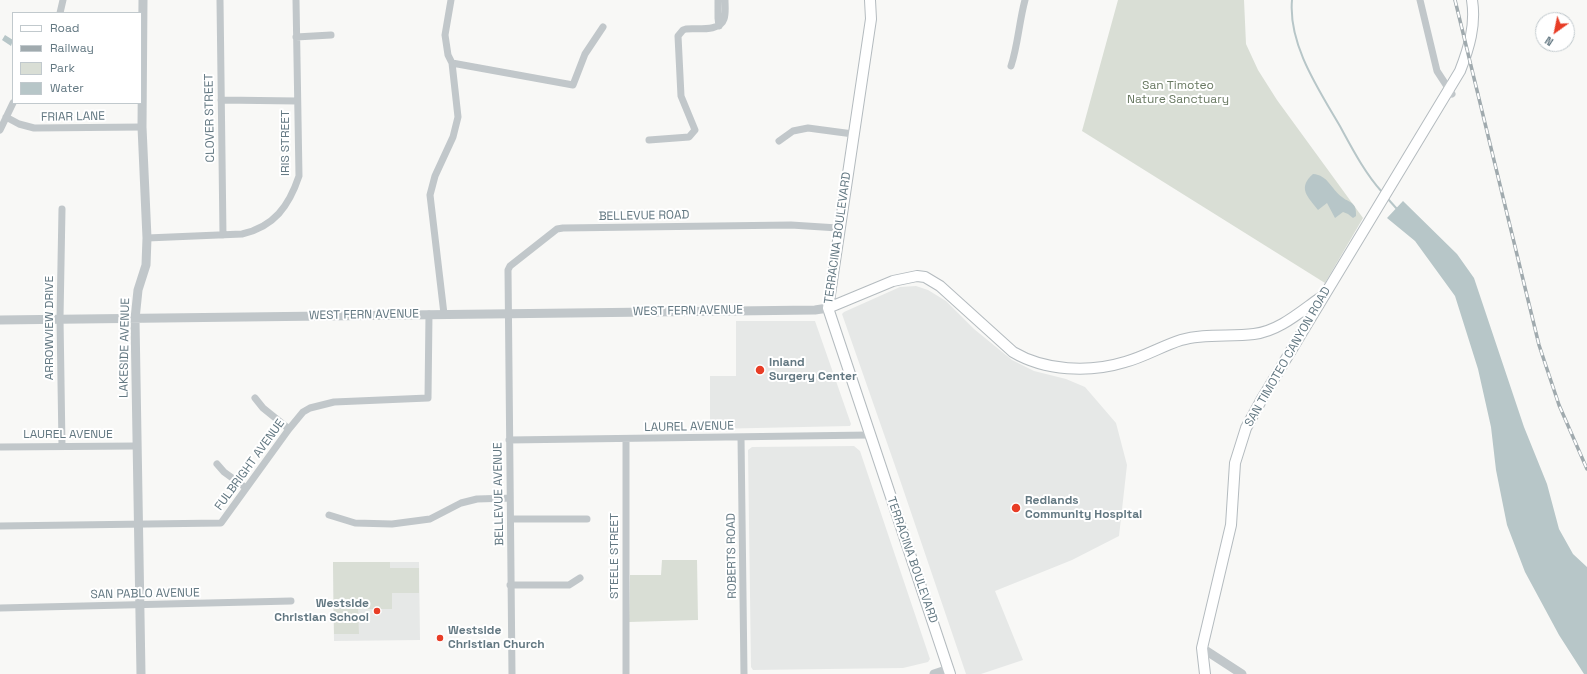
<!DOCTYPE html>
<html>
<head>
<meta charset="utf-8">
<style>
  body { margin:0 }
  #map { position:relative; width:1587px; height:674px; overflow:hidden; background:#f8f8f6; font-family:"Space Grotesk",sans-serif }
  canvas { display:block }
  .legend { position:absolute; left:12px; top:12px; width:130px; height:92px; box-sizing:border-box; background:#fff; border:1px solid #c1c9cd; margin:0; padding:5px 7px; list-style:none; font-size:12px; color:#637882 }
  .legend li { display:flex; align-items:center; gap:8px; height:20px }
  .legend b { width:20px; border:1px solid #c1c9cd }
  .north { position:absolute; left:1535px; top:12px; width:40px; height:40px; box-sizing:border-box; background:#fff; border:1px solid #c1c9cd; border-radius:50%; rotate:213deg; font-size:11px; font-weight:700; line-height:16px; text-align:center; color:#637882 }
  .north::after { content:''; display:block; margin:auto; width:14px; height:18px; background:#e83d26; clip-path:polygon(50% 0,100% 100%,50% 72%,0 100%) }
</style>
</head>
<body>
<div id="map">
<canvas width="1587" height="674"></canvas>
<ul class="legend">
<li><b style="height:5px;background:#fff"></b>Road</li>
<li><b style="height:5px;background:#a0aaae"></b>Railway</li>
<li><b style="height:11px;background:#d9ded5"></b>Park</li>
<li><b style="height:11px;background:#b7c6c8"></b>Water</li>
</ul>
<div class="north">N</div>
</div>
<script>
const context = document.querySelector('canvas').getContext('2d');
context.lineJoin = 'round';
function fillPath(path, color) { context.fillStyle = color; context.fill(path, 'evenodd'); }
function strokePath(path, color, width, dash) { context.strokeStyle = color; context.lineWidth = width; context.lineCap = dash ? 'butt' : 'round'; context.setLineDash(dash || []); context.stroke(path); }
function label(font, color, halo, rows, align = 'center') {
  context.font = font + ' "Space Grotesk",sans-serif'; context.lineWidth = 4; context.setLineDash([]); context.textBaseline = 'middle'; context.strokeStyle = halo; context.fillStyle = color; for (const [text, x, y, turn = 0] of rows) {
    context.save(); context.translate(x, y); context.rotate((+turn || 0) * Math.PI / 180); context.textAlign = isNaN(turn) ? turn : align; if (halo) context.strokeText(text, 0, 0); context.fillText(text, 0, 0); context.restore();
  }
}
const built = new Path2D(`
  M 916,286 L 928,290 L 946,301 L 974,329 L 1012,360 L 1034,371 L 1066,379 L 1085,387 L 1116,423 L 1127,465 L 1119,536 L 1072,560 L 995,591 L 1023,660 L 981,674 L 966,674 L 900,480 L 842,314 L 844,312 L 900,287 Z
  M 736,321 L 815,321 L 851,424 L 850,426 L 710,429 L 710,376 L 736,376 Z
  M 854,446 L 860,451 L 930,659 L 928,662 L 903,668 L 753,670 L 751,667 L 748,450 L 752,447 Z
  M 333,562 L 419,562 L 420,640 L 334,641 Z`);
const green = new Path2D(`
  M 1118,0 L 1244,0 L 1246,44 L 1258,70 L 1277,100 L 1363,218 L 1325,283 L 1082,131 Z
  M 662,560 L 697,560 L 698,620 L 629,622 L 630,575 L 661,575 Z
  M 333,562 L 390,562 L 390,568 L 419,568 L 419,593 L 392,593 L 392,609 L 358,609 L 359,634 L 334,634 Z`);
const water = new Path2D(`
  M 5,35 L 13,40 L 11,46 L 2,40 Z
  M 1313,174 C 1328,175 1331,189 1342,197 C 1346,201 1352,201 1355,207 C 1356,210 1356,213 1356,216 L 1353,218 L 1348,214 L 1343,212 L 1335,218 L 1327,203 L 1318,210 C 1308,197 1297,188 1313,174 Z
  M 1403,201 L 1457,254 L 1474,278 L 1524,427 L 1547,484 L 1559,529 L 1573,554 L 1587,567 L 1587,674 L 1584,674 L 1559,635 L 1525,572 L 1507,525 L 1496,470 L 1491,427 L 1478,369 L 1455,296 L 1415,241 L 1387,218 Z`);
const stream = new Path2D(`
  M 1292,0 C 1288,45 1319,90 1341,128 C 1353,150 1365,173 1382,192
  M 1388,199 L 1397,209`);
const minor = new Path2D(`
  M 220,0 L 223,235
  M 718,0 L 718,18 L 719,26
  M 1420,0 L 1437,71 L 1452,94
  M 60,13 L 63,0
  M 296,37 L 331,35
  M 452,63 L 573,85 L 585,54 L 603,27
  M 1011,66 C 1018,45 1019,22 1025,0
  M 221,100 L 297,101
  M 6,117 L 19,124 L 34,128 L 142,127
  M 0,130 L 13,103
  M 649,140 L 689,137 L 695,130 L 681,96 L 678,36 L 683,30 L 686,29 C 697,28 720,32 724,19 C 726,14 725,6 725,0
  M 779,141 L 793,131 L 808,128 L 853,134
  M 62,209 L 60,318 L 62,446
  M 147,238 L 242,234 C 274,227 289,206 299,176 L 296,0
  M 444,314 L 430,195 L 435,176 L 453,137 L 458,117 L 452,63 L 448,55 L 445,35 L 451,0
  M 255,398 L 263,408 L 289,429
  M 741,437 L 744,674
  M 626,439 L 626,674
  M 509,440 L 870,435
  M 0,447 L 136,446
  M 217,464 L 224,472 L 246,488
  M 329,515 L 355,523 L 392,524 L 430,519 L 461,503 L 477,499 L 510,498
  M 511,519 L 587,519
  M 0,526 L 221,523 L 289,429 L 303,412 L 310,408 L 334,402 L 428,398 L 429,314
  M 510,585 L 569,585 L 580,578
  M 0,608 L 291,601
  M 512,674 L 508,270 L 510,266 L 557,229 L 563,228 L 791,225 L 838,228`);
const tertiary = new Path2D(`
  M 0,320 L 815,310 L 828,308
  M 1202,648 L 1242,674
  M 141,674 L 135,319 L 138,290 L 146,265 L 147,238 L 142,127 L 143,0
  M 934,674 L 949,669`);
const secondary = new Path2D(`
  M 870,0 L 871,19 L 828,308 L 950,674
  M 828,308 L 893,281 L 917,276 L 925,277 L 940,286 L 1013,352 C 1045,371 1089,373 1125,362 C 1144,357 1162,346 1181,340 C 1204,333 1230,337 1254,334 C 1279,331 1300,312 1320,298
  M 1205,674 L 1202,648 L 1231,525 L 1235,463 L 1246,428 L 1263,397 L 1460,71 C 1469,48 1476,25 1472,0`);
const rail = new Path2D(`
  M 1455,0 L 1539,345 L 1559,405 L 1587,469`);
const markers = [
  [760,370,5,"#e83d26"],
  [1016,508,5,"#e83d26"],
  [377,611,4,"#e83d26"],
  [440,638,4,"#e83d26"]
];
const parkNames = [
  ["San Timoteo",1178,86],
  ["Nature Sanctuary",1178,100]
];
const streetNames = [
  ["FRIAR LANE",73,117,-1],
  ["CLOVER STREET",210,118,-91],
  ["IRIS STREET",286,143,-90],
  ["BELLEVUE ROAD",644,216,-1],
  ["TERRACINA BOULEVARD",838,238,-82],
  ["WEST FERN AVENUE",688,311,-1],
  ["WEST FERN AVENUE",364,315,-1],
  ["ARROWVIEW DRIVE",50,328,-90],
  ["LAKESIDE AVENUE",125,348,-89],
  ["SAN TIMOTEO CANYON ROAD",1288,357,-60],
  ["LAUREL AVENUE",689,427,-1],
  ["LAUREL AVENUE",68,435],
  ["FULBRIGHT AVENUE",250,465,-54],
  ["BELLEVUE AVENUE",499,494,-91],
  ["STEELE STREET",615,556,-90],
  ["ROBERTS ROAD",732,556,-91],
  ["TERRACINA BOULEVARD",912,560,71],
  ["SAN PABLO AVENUE",145,594,-1]
];
const poiNames = [
  ["Inland",769,363],
  ["Surgery Center",769,377],
  ["Redlands",1025,501],
  ["Community Hospital",1025,515],
  ["Westside",369,604,"right"],
  ["Christian School",369,618,"right"],
  ["Westside",448,631],
  ["Christian Church",448,645]
];
fillPath(built, '#e6e8e7');
fillPath(green, '#d9ded5');
fillPath(water, '#b7c6c8');
strokePath(stream, '#b7c6c8', 2);
strokePath(secondary, '#b4bbbf', 12);
strokePath(minor, '#c1c7ca', 7);
strokePath(tertiary, '#c1c7ca', 9);
strokePath(secondary, '#fff', 10);
strokePath(rail, '#a0aaae', 3.5);
strokePath(rail, '#fff', 2, [6]);
for (const [x, y, r, color] of markers) { const dot = new Path2D(); dot.arc(x, y, r, 0, 2 * Math.PI); context.fillStyle = color; context.fill(dot); strokePath(dot, '#fff', 1.5); }
label('12px', '#697962', '#fff', parkNames);
label('12px', '#637882', '#fff', streetNames);
label('bold 12px', '#637882', '#fff', poiNames, 'left');
</script>
</body>
</html>
